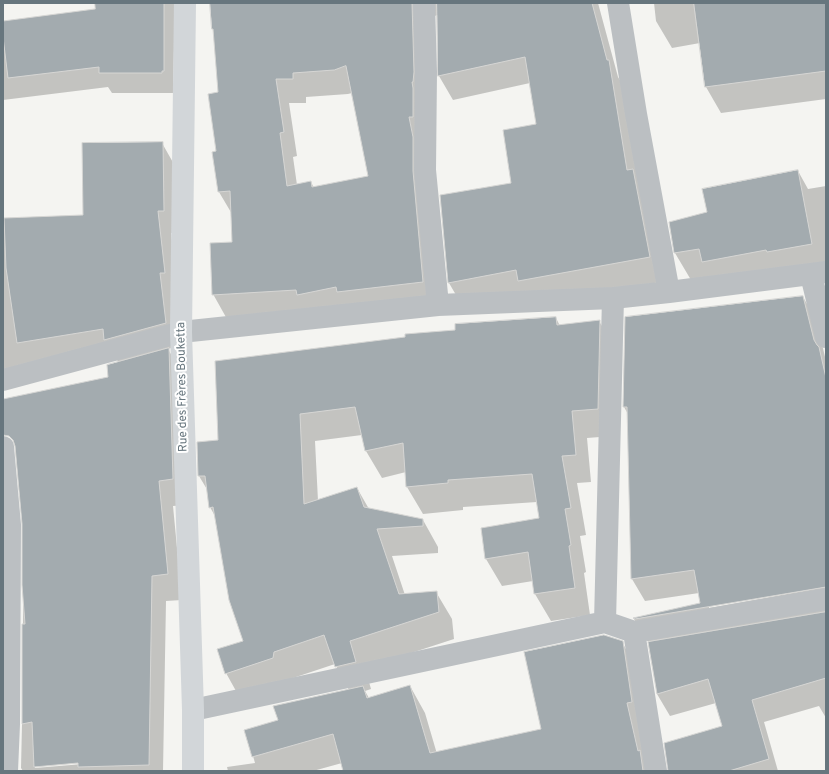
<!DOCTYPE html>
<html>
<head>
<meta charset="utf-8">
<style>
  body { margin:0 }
  #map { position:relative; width:829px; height:774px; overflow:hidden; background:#f4f4f1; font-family:Overpass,sans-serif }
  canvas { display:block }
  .frame { position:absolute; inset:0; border:4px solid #67767e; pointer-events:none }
</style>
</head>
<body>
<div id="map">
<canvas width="829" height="774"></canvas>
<div class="frame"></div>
</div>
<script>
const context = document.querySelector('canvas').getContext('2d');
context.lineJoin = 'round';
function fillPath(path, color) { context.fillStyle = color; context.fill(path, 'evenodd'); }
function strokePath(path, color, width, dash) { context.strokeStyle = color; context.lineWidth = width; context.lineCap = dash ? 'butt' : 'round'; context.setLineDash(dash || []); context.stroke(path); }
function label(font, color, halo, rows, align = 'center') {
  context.font = font + ' Overpass,sans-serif'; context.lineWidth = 4; context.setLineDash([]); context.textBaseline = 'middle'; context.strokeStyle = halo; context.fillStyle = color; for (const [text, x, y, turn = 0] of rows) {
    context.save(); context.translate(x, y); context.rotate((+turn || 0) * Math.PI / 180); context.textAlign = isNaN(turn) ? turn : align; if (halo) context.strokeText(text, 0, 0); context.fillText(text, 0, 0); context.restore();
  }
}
const shadow = new Path2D(`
  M 96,3 L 175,3 L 173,93 L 112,93 L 108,87 L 3,100 L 3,22 L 96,10 Z
  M 211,3 L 598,3 L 618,77 L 623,85 L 663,282 L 463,307 L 449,283 L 512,183 L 537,125 L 530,83 L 453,100 L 439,76 L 438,15 L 431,17 L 437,306 L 227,319 L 213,294 L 233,243 L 232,214 L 219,192 L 214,153 L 218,152 L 219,93 ZM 352,93 L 369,177 L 314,188 L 311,182 L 297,185 L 293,157 L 297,156 L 289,103 L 306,103 L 306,97 L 348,94 Z
  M 654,3 L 826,3 L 826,99 L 721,113 L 706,87 L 700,43 L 672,48 L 656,21 Z
  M 162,143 L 175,166 L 176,233 L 171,233 L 177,295 L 178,346 L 168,349 L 183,375 L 187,505 L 173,506 L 182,600 L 166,601 L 163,771 L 23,771 L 21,768 L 22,724 L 24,525 L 119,363 L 112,352 L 3,370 L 3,219 L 84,216 ZM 82,762 L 83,764 L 35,768 L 35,766 Z
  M 798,171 L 808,189 L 826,186 L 826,271 L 691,280 L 675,253 L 708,213 Z
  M 803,297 L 816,319 L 826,361 L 826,585 L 709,605 L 709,608 L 826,587 L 826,718 L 819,706 L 764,722 L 778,771 L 669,771 L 724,727 L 716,703 L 670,716 L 657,694 L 649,643 L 652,642 L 647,641 L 634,619 L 701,604 L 699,593 L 645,601 L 632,579 L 628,414 L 624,407 L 626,318 Z
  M 556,318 L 560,326 L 599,321 L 615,348 L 613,436 L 587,438 L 591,482 L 577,483 L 586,535 L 580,536 L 586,572 L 584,573 L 590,615 L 551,621 L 535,594 L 533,581 L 502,586 L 486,559 L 482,528 L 540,519 L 537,502 L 463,507 L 463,510 L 423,514 L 407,487 L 406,472 L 382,478 L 366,451 L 362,435 L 315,441 L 318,501 L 357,488 L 369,509 L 423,520 L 438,547 L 438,553 L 392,556 L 405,595 L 436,592 L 452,619 L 454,639 L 365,668 L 371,689 L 365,691 L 369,698 L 410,686 L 425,713 L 442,771 L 344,771 L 342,763 L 313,771 L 228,771 L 227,767 L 255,763 L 246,731 L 279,721 L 349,690 L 335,664 L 290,679 L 241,700 L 226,673 L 244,641 L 216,518 L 210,507 L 208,491 L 199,476 L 198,443 L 219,441 L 457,331 Z
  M 622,642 L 635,665 L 651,771 L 451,771 L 543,729 Z`);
const building = new Path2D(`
  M 95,3 L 164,3 L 164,71 L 162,71 L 162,73 L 99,73 L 99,67 L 8,78 L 3,37 L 3,21 L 95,9 Z
  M 210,3 L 412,3 L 414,72 L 413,82 L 412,82 L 413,88 L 413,117 L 409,117 L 413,137 L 413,171 L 423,282 L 337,292 L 336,287 L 297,295 L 296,290 L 212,295 L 210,243 L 232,242 L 230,191 L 218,192 L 212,152 L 216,151 L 208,94 L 218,92 L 213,29 L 212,29 ZM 346,66 L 368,176 L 312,187 L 311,181 L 287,186 L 280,133 L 284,132 L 276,79 L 293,79 L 293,73 L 334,70 Z
  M 437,3 L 592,3 L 607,60 L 609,60 L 627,170 L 633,169 L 650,257 L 518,281 L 516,270 L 448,283 L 440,195 L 511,183 L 503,130 L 536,124 L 525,57 L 438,76 Z
  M 694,3 L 826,3 L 826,71 L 705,87 Z
  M 163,142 L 164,211 L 158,211 L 165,273 L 160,273 L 166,323 L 104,340 L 103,329 L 17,343 L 6,268 L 4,218 L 83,215 L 82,143 Z
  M 798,170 L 812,244 L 767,252 L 766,250 L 702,262 L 699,249 L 674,253 L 669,222 L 707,212 L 702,189 Z
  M 803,296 L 814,340 L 817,345 L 819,347 L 826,378 L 826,587 L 635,619 L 633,618 L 700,603 L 694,570 L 631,579 L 627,407 L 623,407 L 625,317 Z
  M 556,317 L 557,325 L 600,320 L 598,409 L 572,411 L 576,455 L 562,456 L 571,508 L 565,509 L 571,545 L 569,546 L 575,588 L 534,594 L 528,552 L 485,559 L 481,528 L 539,518 L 532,474 L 448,480 L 448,483 L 406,487 L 403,443 L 365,451 L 355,407 L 300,414 L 304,504 L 357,487 L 364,507 L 423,519 L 423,526 L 377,529 L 399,594 L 437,591 L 439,612 L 350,641 L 356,662 L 335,667 L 324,635 L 274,652 L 273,658 L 225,674 L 217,649 L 243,641 L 229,600 L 213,507 L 209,508 L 205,476 L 198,476 L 197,442 L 218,440 L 215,361 L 405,337 L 405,334 L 455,330 L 455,324 Z
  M 169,348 L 173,479 L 159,481 L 168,574 L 152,576 L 149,765 L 78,767 L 78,763 L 34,767 L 32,722 L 22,724 L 22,624 L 25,624 L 22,585 L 22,524 L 15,446 L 13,440 L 9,436 L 3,435 L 3,399 L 108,377 L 107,365 Z
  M 826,612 L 826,678 L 752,700 L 769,759 L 729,771 L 668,771 L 664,743 L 722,726 L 708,679 L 657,694 L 648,642 Z
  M 604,635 L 623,641 L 632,702 L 627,703 L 638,751 L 640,750 L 643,771 L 343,771 L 333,734 L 252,757 L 244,730 L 278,720 L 273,706 L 363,686 L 367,698 L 410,685 L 430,753 L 541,729 L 524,652 Z`);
const minor = new Path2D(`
  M 424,3 L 426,72 L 425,170 L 438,305
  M 618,3 L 636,114 L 669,292
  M 811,275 L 826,337
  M 3,380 L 181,332 L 438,305 L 613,298 L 669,292 L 826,272
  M 3,447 L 10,525 L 9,724 L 7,771
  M 605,622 L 613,298
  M 634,632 L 656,771
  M 193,710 L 605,622 L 634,632 L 826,599`);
const secondary = new Path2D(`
  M 185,3 L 181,332 L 193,710 L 193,771`);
const streetNames = [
  ["Rue des Frères Bouketta",183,387,-91]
];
fillPath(shadow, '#0003');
fillPath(building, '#a3abaf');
strokePath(building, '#d5d5d3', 1);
strokePath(minor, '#bbbfc2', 22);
strokePath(secondary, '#d2d6d9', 22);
label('12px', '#67767e', '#fff', streetNames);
</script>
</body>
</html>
